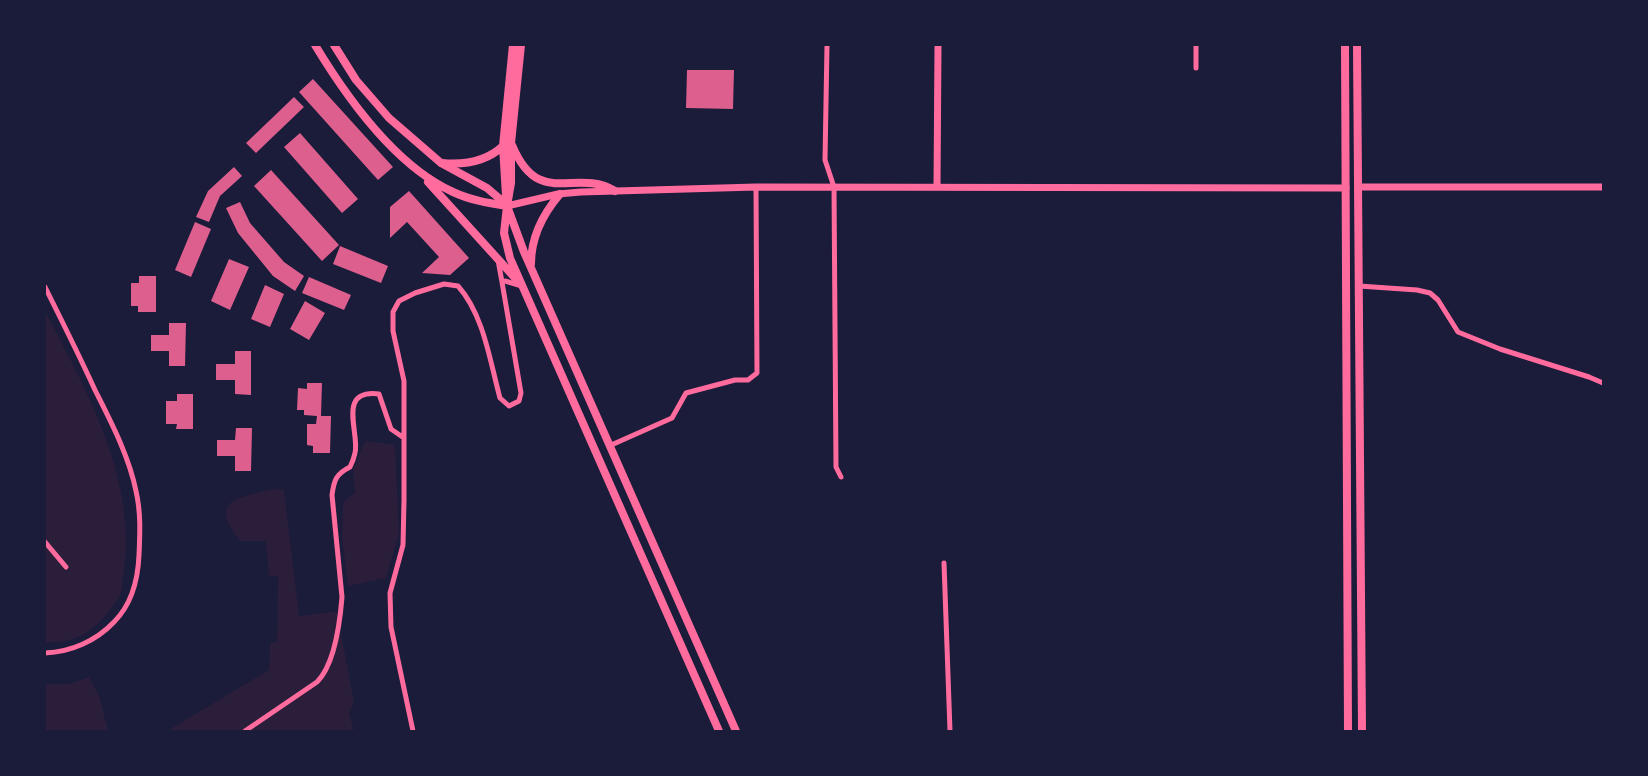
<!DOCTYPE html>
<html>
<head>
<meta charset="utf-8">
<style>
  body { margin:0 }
  #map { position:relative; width:1648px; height:776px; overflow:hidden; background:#1b1b3a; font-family:Karla,sans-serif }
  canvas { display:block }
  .frame { position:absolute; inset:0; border:46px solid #1b1b3a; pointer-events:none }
</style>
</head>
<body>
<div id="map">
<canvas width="1648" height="776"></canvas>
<div class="frame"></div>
</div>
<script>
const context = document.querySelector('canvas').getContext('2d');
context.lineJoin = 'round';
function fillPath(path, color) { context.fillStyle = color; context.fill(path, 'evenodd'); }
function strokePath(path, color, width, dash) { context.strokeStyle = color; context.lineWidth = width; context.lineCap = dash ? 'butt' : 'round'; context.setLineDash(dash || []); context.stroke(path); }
const green = new Path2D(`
  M 45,311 C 86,389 137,479 124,571 C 122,579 123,590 119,597 C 116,603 112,608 108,612 C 92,635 72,643 45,642 Z
  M 365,441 L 395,445 L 399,534 L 386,578 L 348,586 L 342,538 L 343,502 L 355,493 L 353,469 Z
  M 274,489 L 284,490 L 299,616 L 337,611 L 354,703 L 349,713 L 354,731 L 167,731 L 269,670 L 270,643 L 277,642 L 278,576 L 269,576 L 266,541 L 240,541 C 207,498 239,498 274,489 Z
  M 89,677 L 99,695 L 108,731 L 45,731 L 45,684 L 69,684 Z`);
const building = new Path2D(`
  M 687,70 L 734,70 L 733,109 L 686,108 Z
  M 313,79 L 393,167 L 378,180 L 299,92 Z
  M 294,97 L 304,107 L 256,153 L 246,143 Z
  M 300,133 L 358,199 L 342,213 L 284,147 Z
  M 234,167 L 242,176 L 220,196 L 209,222 L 196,217 L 208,191 Z
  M 271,170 L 339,245 L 322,261 L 254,186 Z
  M 409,191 L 469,258 L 450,275 L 422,273 L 439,257 L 407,222 L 390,238 L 390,207 Z
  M 240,202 L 250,223 L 284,262 L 304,276 L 295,291 L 273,276 L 238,233 L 226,208 Z
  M 195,222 L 211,229 L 191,277 L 175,270 Z
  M 340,246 L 388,266 L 381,283 L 333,264 Z
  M 229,259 L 249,267 L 230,310 L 211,301 Z
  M 139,276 L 156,276 L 156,312 L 138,312 L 138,306 L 131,306 L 131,283 L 139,283 Z
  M 309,277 L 351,295 L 344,310 L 302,293 Z
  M 265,285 L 284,294 L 270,327 L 251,319 Z
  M 305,301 L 325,313 L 309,340 L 290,329 Z
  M 169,323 L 186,323 L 185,366 L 169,366 L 169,351 L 151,351 L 151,335 L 169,335 Z
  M 235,351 L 251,351 L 251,395 L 235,394 L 235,380 L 216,380 L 216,364 L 235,364 Z
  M 307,383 L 322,383 L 321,416 L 331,416 L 330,453 L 313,453 L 313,446 L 307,445 L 307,424 L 316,424 L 317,416 L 304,415 L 304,410 L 297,410 L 298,388 L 307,389 Z
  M 177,394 L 193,394 L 193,429 L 176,429 L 177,424 L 166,424 L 166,401 L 177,401 Z
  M 236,428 L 252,428 L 251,471 L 235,471 L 235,456 L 217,456 L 217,440 L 235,440 Z`);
const minor = new Path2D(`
  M 827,45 L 825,160 L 834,187 L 836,467 L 841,477
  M 1196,68 L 1196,45
  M 498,260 L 502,282
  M 1359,286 L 1417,290 L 1430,293 L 1438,300 L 1458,332 L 1500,349 L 1589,377 L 1603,383
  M 45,287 C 62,321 79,355 95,390 C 111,422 129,456 136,491 C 141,513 140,533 139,555 C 138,579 132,604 114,622 C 96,641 71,652 45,653
  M 609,446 L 672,418 L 686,393 L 735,380 L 748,380 L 757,373 L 756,187
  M 45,542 L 66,567
  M 944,563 L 950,731
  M 245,731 L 317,682 C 335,664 340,622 342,597 L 332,495 C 334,480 336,474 350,467 C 352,463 354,458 355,453 C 360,433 336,389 379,394 L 391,429 L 404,438
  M 413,731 L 391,627 L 390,593 L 403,545 L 404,500 L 404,381 L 393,331 L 393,312 L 399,301 L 415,293 L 444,284 L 458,286 C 484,315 490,362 500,398 L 509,406 L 519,401 L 521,393 L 502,282 L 505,281 L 522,286`);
const tertiary = new Path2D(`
  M 937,187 L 938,45
  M 1358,187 L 1603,187
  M 507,206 L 558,194 L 581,192 L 756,187 L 1346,188`);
const secondary = new Path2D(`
  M 1345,45 L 1348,731
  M 1357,45 L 1362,731`);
const primary = new Path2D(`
  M 512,145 C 539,210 575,167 615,191
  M 442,163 C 464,165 486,162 503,146
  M 506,196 L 503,146 L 513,45
  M 507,206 L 511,183 L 511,143 L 521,45`);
const trunk = new Path2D(`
  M 315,45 C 347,98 396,166 453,192 C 470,200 488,203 507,206
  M 334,45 L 356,80 L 389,118 L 441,163 L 487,188 L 507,205
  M 428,182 L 516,279
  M 507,206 L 524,252 L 736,731
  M 507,206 L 504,233 L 510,258 L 719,731
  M 531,264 C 531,237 542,215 560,194`);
fillPath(green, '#2a1e3b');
fillPath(building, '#dd5f8e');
strokePath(minor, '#ff6b9d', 5);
strokePath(tertiary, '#ff6b9d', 7);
strokePath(secondary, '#ff6b9d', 8);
strokePath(primary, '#ff6b9d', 8);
strokePath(trunk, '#ff6b9d', 8);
</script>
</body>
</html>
